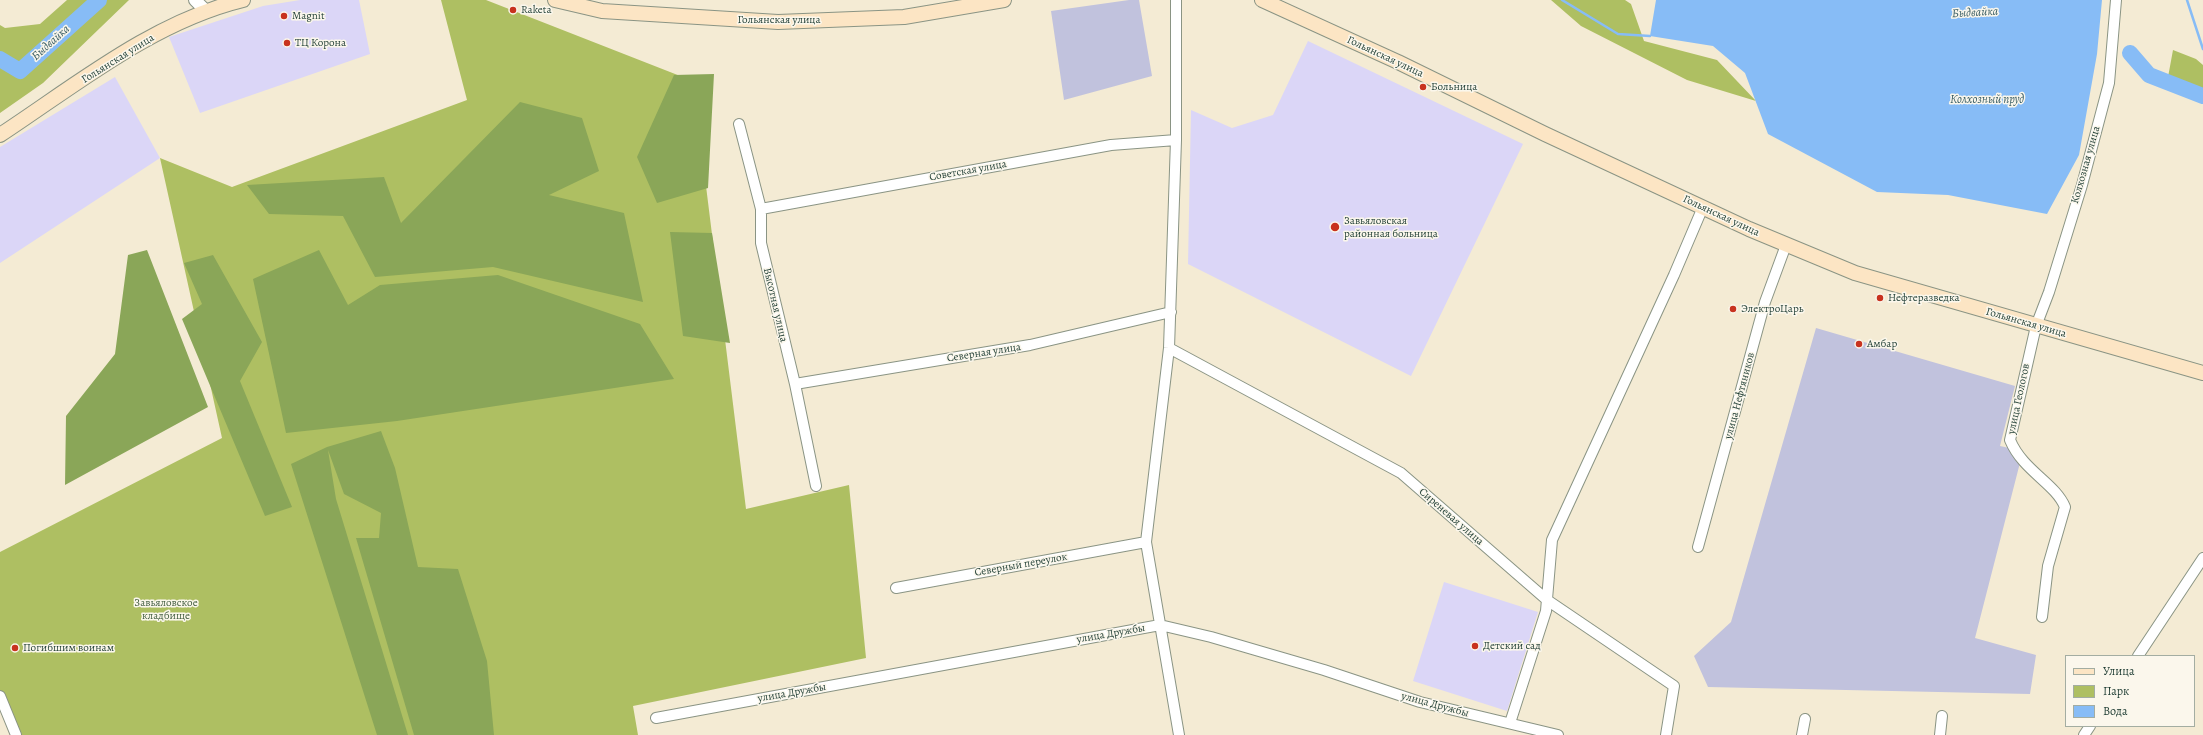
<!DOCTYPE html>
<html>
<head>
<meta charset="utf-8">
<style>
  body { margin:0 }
  #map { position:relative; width:2203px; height:735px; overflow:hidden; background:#f4ebd4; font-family:Alegreya,serif }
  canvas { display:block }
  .legend { position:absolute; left:2065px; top:655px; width:130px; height:72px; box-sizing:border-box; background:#fbf7ec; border:1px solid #a3ada2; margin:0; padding:5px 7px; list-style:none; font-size:12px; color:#1f3d34 }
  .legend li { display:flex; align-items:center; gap:8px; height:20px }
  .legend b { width:20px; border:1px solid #a3ada2 }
</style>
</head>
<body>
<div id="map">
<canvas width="2203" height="735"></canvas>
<ul class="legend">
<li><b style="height:5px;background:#fce5c4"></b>Улица</li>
<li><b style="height:11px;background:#aebf62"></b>Парк</li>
<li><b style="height:11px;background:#87bcf6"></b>Вода</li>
</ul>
</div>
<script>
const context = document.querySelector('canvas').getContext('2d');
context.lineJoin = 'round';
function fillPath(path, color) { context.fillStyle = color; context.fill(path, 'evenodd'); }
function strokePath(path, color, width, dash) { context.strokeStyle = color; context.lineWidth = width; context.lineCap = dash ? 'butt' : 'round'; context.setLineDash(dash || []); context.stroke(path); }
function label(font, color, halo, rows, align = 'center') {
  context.font = font + ' Alegreya,serif'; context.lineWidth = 3; context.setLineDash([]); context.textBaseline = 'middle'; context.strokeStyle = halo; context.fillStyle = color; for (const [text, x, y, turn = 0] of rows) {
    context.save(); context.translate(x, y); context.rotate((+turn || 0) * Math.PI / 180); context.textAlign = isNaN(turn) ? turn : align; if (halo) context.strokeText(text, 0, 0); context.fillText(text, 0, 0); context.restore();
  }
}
const built = new Path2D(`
  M 300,0 L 359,0 L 370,54 L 200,113 L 169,37 L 263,6 Z
  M 1308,41 L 1523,144 L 1411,376 L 1188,264 L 1191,110 L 1232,128 L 1273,115 Z
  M 115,77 L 160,158 L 0,263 L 0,147 Z
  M 1444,582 L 1538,612 L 1507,711 L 1413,681 Z`);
const industrial = new Path2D(`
  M 1129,0 L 1139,0 L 1152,76 L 1064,100 L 1051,11 Z
  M 1816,328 L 2015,386 L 2000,446 L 2023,451 L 1975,638 L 2036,655 L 2030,694 L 1708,687 L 1694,656 L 1731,622 Z`);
const green = new Path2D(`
  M 67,0 L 129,0 L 43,83 L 0,113 L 0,25 L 5,28 L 40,24 Z
  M 441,0 L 486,0 L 693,81 L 746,509 L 849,485 L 866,658 L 633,706 L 638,735 L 19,735 L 0,690 L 0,552 L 222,438 L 160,158 L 232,187 L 467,100 Z
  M 1551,0 L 1625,0 L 1631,4 L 1644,41 L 1717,60 L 1756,101 L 1687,80 L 1581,26 Z
  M 2173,50 L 2196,59 L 2203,65 L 2203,104 L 2166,88 Z`);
const forest = new Path2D(`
  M 714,74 L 708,188 L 657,203 L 637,157 L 674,75 Z
  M 520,102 L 582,118 L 599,171 L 549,195 L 624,213 L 643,302 L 493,267 L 375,277 L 343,216 L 269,214 L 247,185 L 384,177 L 401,223 Z
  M 670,232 L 712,233 L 730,343 L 683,336 Z
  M 147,250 L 208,407 L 65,485 L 66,416 L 115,354 L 128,255 Z
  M 319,250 L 348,305 L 380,285 L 498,275 L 640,324 L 674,379 L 397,421 L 286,433 L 253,279 Z
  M 213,255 L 262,342 L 240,381 L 292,507 L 265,516 L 182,319 L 202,304 L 184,263 Z
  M 381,431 L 395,468 L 418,567 L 458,569 L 487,661 L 494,735 L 414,735 L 356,538 L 379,538 L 381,513 L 344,494 L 328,450 L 336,499 L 408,735 L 377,735 L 291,464 L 327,447 Z`);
const water = new Path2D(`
  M 1656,0 L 2102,0 L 2097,54 L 2079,155 L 2047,214 L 1948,195 L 1877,192 L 1768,134 L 1745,73 L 1713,46 L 1650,36 Z`);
const stream = new Path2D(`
  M 1562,0 L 1618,34 L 1650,36
  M 2187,0 L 2203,49`);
const river = new Path2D(`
  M 2130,53 L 2149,75 L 2203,96
  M 0,59 L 20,71 L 99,0`);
const minor = new Path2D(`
  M 1176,0 L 1176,140 L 1169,348 L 1146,542 L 1179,735
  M 739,124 L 761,209 L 761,243 L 795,384 L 816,486
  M 761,209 L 1111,145 L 1176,140
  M 1169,348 L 1401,473 L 1547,600 L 1674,686 L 1666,735
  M 795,384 L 1030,345 L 1171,312
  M 1698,547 L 1765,302 L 1786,245
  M 896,588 L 1146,542
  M 2042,617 L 2048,566 L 2065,507 C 2055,483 2023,471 2010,440 L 2036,326 L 2049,292 L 2082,185 L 2109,83 L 2116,0
  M 2138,656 L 2203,558
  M 0,696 L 16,735
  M 656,718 L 1160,625 L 1211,637 L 1324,670 L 1420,702 L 1558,735
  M 1510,723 L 1546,611 L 1552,540 L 1674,275 L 1703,207
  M 1802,735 L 1805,719
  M 1940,735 L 1942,716
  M 2084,735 L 2090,726`);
const tertiary = new Path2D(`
  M 195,0 L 205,10`);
const secondary = new Path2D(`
  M 555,0 L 602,11 L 778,22 L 904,17 L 1004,0
  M 1262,0 L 1398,62 L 1545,134 L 1749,229 L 1855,273 L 2203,373
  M 0,135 C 76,85 153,22 243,0`);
const markers = [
  [513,10,4,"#c8321e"],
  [284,16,4,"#c8321e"],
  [287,43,4,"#c8321e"],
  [1423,87,4,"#c8321e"],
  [1335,227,5,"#c8321e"],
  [1880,298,4,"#c8321e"],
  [1733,309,4,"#c8321e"],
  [1859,344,4,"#c8321e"],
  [1475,646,4,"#c8321e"],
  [15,648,4,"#c8321e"]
];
const poiNames = [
  ["Raketa",521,10],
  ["Magnit",292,16],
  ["ТЦ Корона",295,43],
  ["Больница",1431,87],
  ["Завьяловская",1344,221],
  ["районная больница",1344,234],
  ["Нефтеразведка",1888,298],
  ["ЭлектроЦарь",1741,309],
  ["Амбар",1867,344],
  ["Детский сад",1483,646],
  ["Погибшим воинам",23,648]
];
const streetNames = [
  ["Гольянская улица",779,20],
  ["Гольянская улица",1385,57,25],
  ["Гольянская улица",118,59,-32],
  ["Колхозная улица",2086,165,-74],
  ["Советская улица",968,171,-10],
  ["Гольянская улица",1721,216,25],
  ["Высотная улица",775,305,77],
  ["Гольянская улица",2026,323,16],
  ["Северная улица",984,353,-9],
  ["улица Нефтяников",1740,396,-75],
  ["улица Геологов",2019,399,-78],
  ["Сиреневая улица",1451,517,41],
  ["Северный переулок",1021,565,-10],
  ["улица Дружбы",1111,634,-10],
  ["улица Дружбы",792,693,-10],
  ["улица Дружбы",1435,705,15]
];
const parkNames = [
  ["Завьяловское",166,603],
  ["кладбище",166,616]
];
const waterNames = [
  ["Быдвайка",1975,13,-3],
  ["Быдвайка",51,43,-42],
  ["Колхозный пруд",1987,100]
];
fillPath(built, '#dbd6f7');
fillPath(industrial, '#c1c2dd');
fillPath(green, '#aebf62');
fillPath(forest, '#8aa658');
fillPath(water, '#87bcf6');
strokePath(stream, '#87bcf6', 2.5);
strokePath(river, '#87bcf6', 16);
strokePath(minor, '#8a9484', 12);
strokePath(tertiary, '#8a9484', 14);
strokePath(secondary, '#8a9484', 16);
strokePath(minor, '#fff', 10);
strokePath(tertiary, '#fff', 12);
strokePath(secondary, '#fce5c4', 14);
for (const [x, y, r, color] of markers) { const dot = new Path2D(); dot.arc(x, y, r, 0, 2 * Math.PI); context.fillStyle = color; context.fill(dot); strokePath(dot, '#fbf7ec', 1.5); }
label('11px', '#1f3d34', '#fbf7ec', poiNames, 'left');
label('11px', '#1f3d34', '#fbf7ec', streetNames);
label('11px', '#435e40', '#fbf7ec', parkNames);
label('italic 12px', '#395d64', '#fbf7ec', waterNames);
</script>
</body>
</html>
